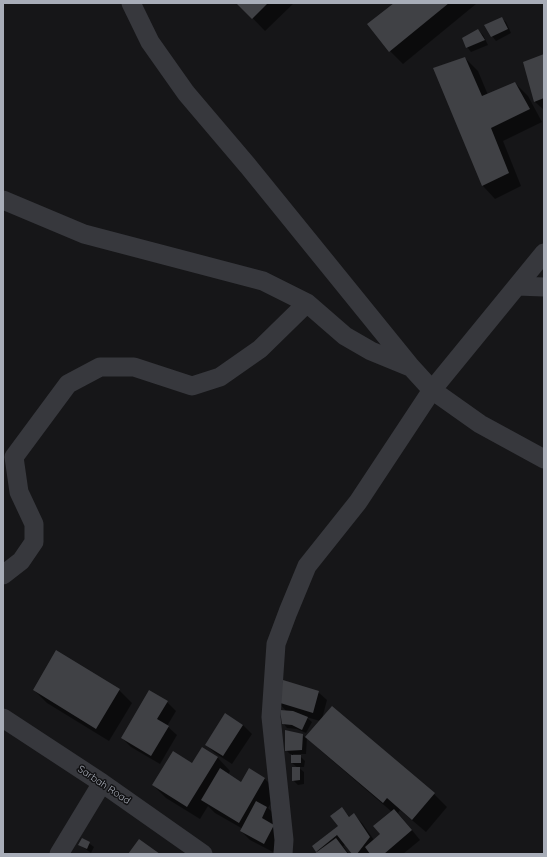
<!DOCTYPE html>
<html>
<head>
<meta charset="utf-8">
<style>
  body { margin:0 }
  #map { position:relative; width:547px; height:857px; overflow:hidden; background:#161618; font-family:Quicksand,sans-serif }
  canvas { display:block }
  .frame { position:absolute; inset:0; border:4px solid #a8adb8; pointer-events:none }
</style>
</head>
<body>
<div id="map">
<canvas width="547" height="857"></canvas>
<div class="frame"></div>
</div>
<script>
const context = document.querySelector('canvas').getContext('2d');
context.lineJoin = 'round';
function fillPath(path, color) { context.fillStyle = color; context.fill(path, 'evenodd'); }
function strokePath(path, color, width, dash) { context.strokeStyle = color; context.lineWidth = width; context.lineCap = dash ? 'butt' : 'round'; context.setLineDash(dash || []); context.stroke(path); }
function label(font, color, halo, rows, align = 'center') {
  context.font = font + ' Quicksand,sans-serif'; context.lineWidth = 3; context.setLineDash([]); context.textBaseline = 'middle'; context.strokeStyle = halo; context.fillStyle = color; for (const [text, x, y, turn = 0] of rows) {
    context.save(); context.translate(x, y); context.rotate((+turn || 0) * Math.PI / 180); context.textAlign = isNaN(turn) ? turn : align; if (halo) context.strokeText(text, 0, 0); context.fillText(text, 0, 0); context.restore();
  }
}
const shadow = new Path2D(`
  M 238,3 L 294,3 L 265,31 Z
  M 395,3 L 475,3 L 476,4 L 403,64 L 390,51 Z
  M 501,18 L 506,22 L 511,33 L 496,41 L 492,36 Z
  M 478,30 L 483,35 L 488,45 L 471,52 L 467,47 Z
  M 544,55 L 544,110 L 535,102 L 524,63 Z
  M 465,58 L 478,71 L 488,95 L 515,83 L 528,96 L 542,122 L 503,141 L 521,186 L 495,199 L 483,186 L 434,68 Z
  M 34,690 L 119,690 L 132,703 L 109,741 L 47,703 Z
  M 318,692 L 327,700 L 322,719 L 434,794 L 447,807 L 426,832 L 400,810 L 398,813 L 420,840 L 403,854 L 353,854 L 345,845 L 343,846 L 349,854 L 316,854 L 318,852 L 313,846 L 339,826 L 342,809 L 350,817 L 353,814 L 362,823 L 374,840 L 381,834 L 392,812 L 320,750 L 307,737 L 306,754 L 293,754 L 293,756 L 300,756 L 305,761 L 304,767 L 298,767 L 304,772 L 304,784 L 298,785 L 293,780 L 298,768 L 292,763 L 292,754 L 290,754 L 286,750 L 302,735 L 306,738 L 320,721 L 306,717 L 312,722 L 306,733 L 297,729 L 287,728 L 283,723 L 287,712 L 278,702 Z
  M 167,702 L 176,711 L 167,726 L 177,735 L 160,764 L 131,747 L 122,738 Z
  M 226,714 L 243,725 L 252,734 L 232,764 L 215,753 L 206,745 Z
  M 202,748 L 218,758 L 230,771 L 228,775 L 242,783 L 249,770 L 265,779 L 278,792 L 268,808 L 276,816 L 272,825 L 282,834 L 273,852 L 250,840 L 241,831 L 243,829 L 215,813 L 208,806 L 200,819 L 166,798 L 153,785 L 192,764 Z
  M 83,839 L 94,847 L 91,853 L 80,845 Z`);
const building = new Path2D(`
  M 236,3 L 268,3 L 252,19 Z
  M 394,3 L 449,3 L 389,52 L 367,24 Z
  M 502,17 L 508,29 L 491,37 L 484,25 Z
  M 478,29 L 485,40 L 466,48 L 462,38 Z
  M 544,54 L 544,98 L 534,102 L 523,62 Z
  M 465,57 L 482,96 L 515,82 L 530,109 L 491,128 L 509,173 L 482,186 L 433,68 Z
  M 56,650 L 120,689 L 96,729 L 33,690 Z
  M 283,680 L 319,691 L 313,713 L 277,702 Z
  M 149,690 L 168,701 L 157,719 L 169,726 L 151,756 L 121,738 Z
  M 332,706 L 435,793 L 412,820 L 387,798 L 383,803 L 305,737 Z
  M 280,710 L 293,711 L 308,717 L 302,730 L 292,725 L 282,724 Z
  M 225,713 L 243,725 L 223,756 L 205,745 Z
  M 285,730 L 303,734 L 302,750 L 285,751 Z
  M 202,747 L 218,757 L 187,807 L 152,785 L 173,751 L 192,763 Z
  M 291,755 L 301,755 L 301,763 L 291,763 Z
  M 292,767 L 300,767 L 300,780 L 292,781 Z
  M 220,768 L 241,782 L 249,768 L 265,778 L 239,823 L 201,800 Z
  M 256,801 L 267,807 L 262,818 L 274,825 L 264,844 L 240,831 Z
  M 342,807 L 349,817 L 354,813 L 370,837 L 357,854 L 352,854 L 337,835 L 316,852 L 312,846 L 338,826 L 330,816 Z
  M 394,809 L 412,830 L 384,854 L 370,854 L 365,847 L 380,834 L 373,826 Z
  M 82,838 L 90,842 L 87,849 L 78,845 Z
  M 336,838 L 348,854 L 314,854 Z
  M 139,839 L 160,854 L 128,854 Z`);
const minor = new Path2D(`
  M 131,3 L 150,42 L 186,93 L 248,166 L 411,367 L 432,390 L 544,253
  M 3,200 L 84,234 L 263,281 L 307,303 L 345,336 L 371,351 L 410,367
  M 517,286 L 544,287
  M 3,575 L 21,561 L 34,542 L 34,524 L 19,492 L 14,457 L 68,384 L 100,367 L 134,367 L 192,386 L 220,377 L 260,349 L 307,303
  M 3,718 L 102,783 L 203,854
  M 59,854 L 102,783
  M 283,854 L 284,840 L 271,717 L 276,644 L 288,612 L 307,566 L 358,502 L 432,390 L 480,424 L 544,459`);
const streetNames = [
  ["Sarbah Road",104,785,34]
];
fillPath(shadow, '#0007');
fillPath(building, '#404145');
strokePath(minor, '#37383d', 19);
label('10px', '#a8adb8', '#111113', streetNames);
</script>
</body>
</html>
